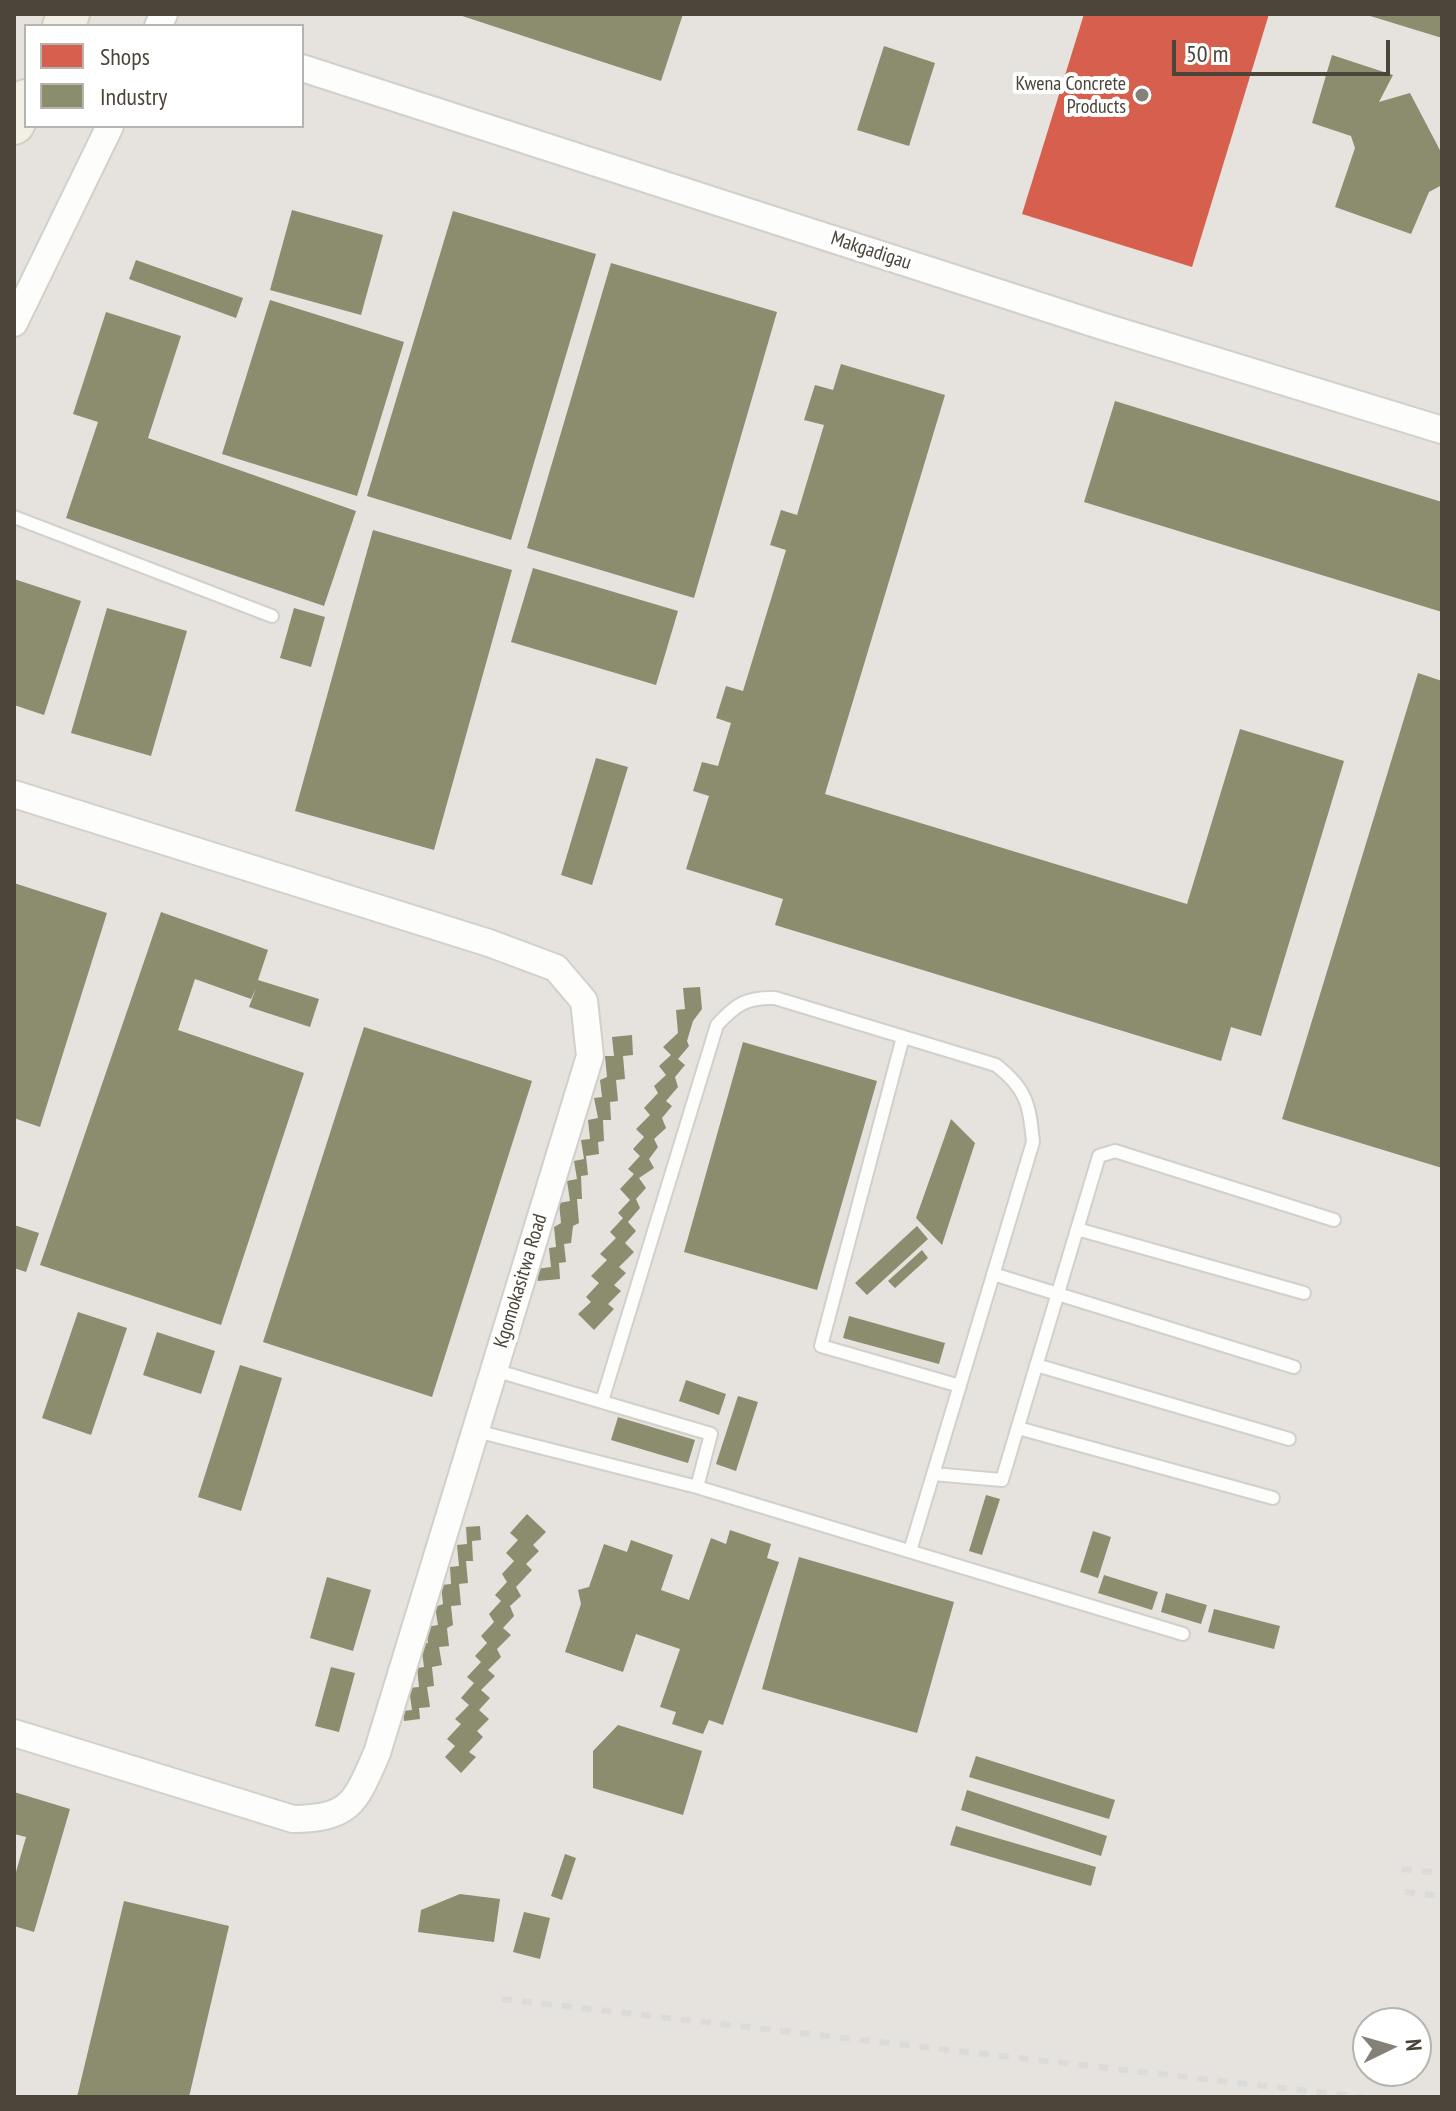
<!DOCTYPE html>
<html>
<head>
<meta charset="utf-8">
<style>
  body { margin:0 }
  #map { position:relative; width:1456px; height:2111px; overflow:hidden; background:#f4f2ee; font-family:"PT Sans Narrow",sans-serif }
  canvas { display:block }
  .frame { position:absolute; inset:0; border:16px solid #4b4439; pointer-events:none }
  .legend { position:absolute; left:24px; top:24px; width:280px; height:104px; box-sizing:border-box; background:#fff; border:2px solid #b7b4b0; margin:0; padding:10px 14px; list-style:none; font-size:24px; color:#4b4439 }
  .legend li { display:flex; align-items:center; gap:16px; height:40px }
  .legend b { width:40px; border:2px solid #b7b4b0 }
  .north { position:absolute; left:1352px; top:2007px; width:80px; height:80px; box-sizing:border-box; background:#fff; border:2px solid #b7b4b0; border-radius:50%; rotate:85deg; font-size:22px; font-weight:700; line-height:32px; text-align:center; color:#4b4439 }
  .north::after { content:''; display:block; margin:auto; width:28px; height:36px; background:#868178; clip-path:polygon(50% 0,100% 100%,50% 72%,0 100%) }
  .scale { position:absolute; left:1172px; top:40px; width:218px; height:36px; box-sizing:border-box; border:4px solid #4b4439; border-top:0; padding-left:10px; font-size:24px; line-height:28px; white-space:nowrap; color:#4b4439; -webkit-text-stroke:6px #fff; paint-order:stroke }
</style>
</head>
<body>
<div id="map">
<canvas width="1456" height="2111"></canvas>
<div class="frame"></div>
<ul class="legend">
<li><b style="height:22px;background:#d6604d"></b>Shops</li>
<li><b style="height:22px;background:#8c8c6e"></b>Industry</li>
</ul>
<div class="north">N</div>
<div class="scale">50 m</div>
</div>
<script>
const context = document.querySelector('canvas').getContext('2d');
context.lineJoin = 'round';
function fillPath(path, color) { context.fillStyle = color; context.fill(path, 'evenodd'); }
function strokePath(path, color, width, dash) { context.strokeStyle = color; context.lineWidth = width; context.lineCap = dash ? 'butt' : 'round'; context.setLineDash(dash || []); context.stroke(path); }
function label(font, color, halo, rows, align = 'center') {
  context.font = font + ' "PT Sans Narrow",sans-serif'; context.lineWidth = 8; context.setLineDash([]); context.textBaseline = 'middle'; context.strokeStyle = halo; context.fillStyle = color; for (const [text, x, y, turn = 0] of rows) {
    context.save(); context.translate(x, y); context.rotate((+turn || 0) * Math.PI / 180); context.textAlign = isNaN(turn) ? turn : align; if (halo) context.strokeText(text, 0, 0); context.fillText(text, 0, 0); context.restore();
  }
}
const industrial = new Path2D(`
  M 14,14 L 1442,14 L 1442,2097 L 14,2097 ZM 26,26 L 302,26 L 302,126 L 26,126 ZM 1368,2023 L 1416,2023 L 1416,2071 L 1368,2071 Z`);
const shops = new Path2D(`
  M 1084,14 L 1269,14 L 1192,267 L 1022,214 Z`);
const industry = new Path2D(`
  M 456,14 L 683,14 L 661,81 Z
  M 1367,14 L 1442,14 L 1442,38 L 1367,15 Z
  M 884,46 L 935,63 L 909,146 L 857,130 Z
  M 1332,55 L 1393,75 L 1379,102 L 1410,93 L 1442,154 L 1442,185 L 1429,192 L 1411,234 L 1335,207 L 1355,148 L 1351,136 L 1312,123 Z
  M 292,210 L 383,235 L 361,315 L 270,290 Z
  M 453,211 L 596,254 L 511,540 L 367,496 Z
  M 136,260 L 243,298 L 236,318 L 129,279 Z
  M 611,263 L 777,312 L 694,598 L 527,548 Z
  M 270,300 L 404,342 L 357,496 L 222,454 Z
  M 106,312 L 181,336 L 148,438 L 356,511 L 324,606 L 66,518 L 98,422 L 73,414 Z
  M 841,364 L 945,395 L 825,794 L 1187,904 L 1240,729 L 1344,761 L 1261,1036 L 1231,1027 L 1221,1061 L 775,925 L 783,899 L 686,869 L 709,796 L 693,791 L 702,762 L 718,766 L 731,723 L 716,718 L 726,686 L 743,691 L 786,550 L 770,545 L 781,510 L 797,515 L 824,425 L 804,420 L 815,385 L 833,390 Z
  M 1115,401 L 1442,502 L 1442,612 L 1084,502 Z
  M 373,530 L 512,570 L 434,850 L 295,811 Z
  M 533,568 L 678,611 L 656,685 L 511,642 Z
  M 14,579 L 81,601 L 44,715 L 14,705 Z
  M 107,608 L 187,631 L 151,756 L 71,733 Z
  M 294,608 L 325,617 L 311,667 L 280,658 Z
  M 1418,673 L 1442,681 L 1442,1168 L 1282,1119 Z
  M 596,758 L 628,767 L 592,885 L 561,875 Z
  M 14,883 L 107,913 L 40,1127 L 14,1118 Z
  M 161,912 L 268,950 L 258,980 L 319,999 L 310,1027 L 249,1007 L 256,988 L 251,999 L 195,979 L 178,1030 L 304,1073 L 221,1325 L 40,1265 Z
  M 700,987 L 702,1009 L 693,1021 L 687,1041 L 689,1046 L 678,1059 L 685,1065 L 675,1077 L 678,1087 L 666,1101 L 672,1106 L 662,1118 L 666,1128 L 654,1139 L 658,1147 L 649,1159 L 654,1168 L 639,1178 L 646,1188 L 636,1199 L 640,1208 L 628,1222 L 636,1231 L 625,1243 L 634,1252 L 619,1267 L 626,1273 L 614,1285 L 621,1291 L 608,1304 L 614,1309 L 594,1330 L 578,1314 L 591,1302 L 586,1297 L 599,1283 L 591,1276 L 607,1260 L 600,1254 L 616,1238 L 610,1232 L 623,1218 L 618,1213 L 630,1200 L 620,1189 L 634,1174 L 628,1169 L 640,1156 L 633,1149 L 644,1137 L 636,1129 L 650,1115 L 644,1108 L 658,1093 L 654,1086 L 666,1075 L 659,1066 L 671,1055 L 663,1047 L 678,1033 L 676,1010 L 685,1009 L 683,988 Z
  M 364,1027 L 532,1081 L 432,1397 L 263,1342 Z
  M 632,1035 L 633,1055 L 623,1056 L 625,1079 L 616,1080 L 618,1101 L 610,1102 L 611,1120 L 603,1120 L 604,1141 L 598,1142 L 599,1154 L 586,1156 L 588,1175 L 581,1176 L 582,1199 L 577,1199 L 579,1223 L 573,1226 L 571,1243 L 564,1244 L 566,1262 L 559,1263 L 560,1279 L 538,1281 L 536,1269 L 551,1267 L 549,1248 L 556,1247 L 554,1227 L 561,1223 L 559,1203 L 570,1201 L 567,1181 L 577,1179 L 574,1161 L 584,1159 L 581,1140 L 590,1139 L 588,1120 L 598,1118 L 594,1098 L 602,1097 L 600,1080 L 607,1077 L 605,1056 L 614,1056 L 612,1037 Z
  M 743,1042 L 877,1081 L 817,1290 L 684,1252 Z
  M 951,1119 L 975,1143 L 942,1245 L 916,1218 Z
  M 14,1225 L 39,1233 L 26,1272 L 14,1268 Z
  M 917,1226 L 928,1239 L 867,1295 L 855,1283 Z
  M 922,1250 L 928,1258 L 895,1288 L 888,1281 Z
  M 78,1312 L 127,1328 L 91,1435 L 42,1418 Z
  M 849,1316 L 945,1343 L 939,1364 L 843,1338 Z
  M 157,1332 L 215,1351 L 201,1394 L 143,1375 Z
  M 240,1365 L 282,1378 L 241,1511 L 198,1497 Z
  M 686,1380 L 726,1394 L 719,1415 L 679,1401 Z
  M 738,1396 L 758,1402 L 736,1471 L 716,1464 Z
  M 618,1417 L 695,1440 L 688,1463 L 611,1440 Z
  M 986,1495 L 1000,1499 L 982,1555 L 969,1551 Z
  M 527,1514 L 546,1532 L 533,1545 L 539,1551 L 526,1564 L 532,1570 L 516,1587 L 521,1596 L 510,1606 L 514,1616 L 503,1628 L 511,1635 L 497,1649 L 501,1657 L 488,1670 L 495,1676 L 481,1690 L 490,1698 L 479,1710 L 489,1719 L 477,1731 L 483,1737 L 469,1752 L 476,1757 L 461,1773 L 445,1757 L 455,1746 L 447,1739 L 461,1724 L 455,1719 L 469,1705 L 461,1698 L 474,1683 L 467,1677 L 481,1662 L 475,1656 L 487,1643 L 481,1636 L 494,1622 L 489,1614 L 501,1601 L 495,1595 L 507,1582 L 502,1574 L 514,1561 L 506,1553 L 518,1540 L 510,1533 Z
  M 480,1526 L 481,1540 L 472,1541 L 473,1561 L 466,1561 L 468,1583 L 459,1584 L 461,1605 L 451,1606 L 453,1625 L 447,1628 L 449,1646 L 439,1647 L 442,1665 L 432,1667 L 434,1686 L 427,1687 L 430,1707 L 419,1708 L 420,1719 L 404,1721 L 403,1711 L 412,1710 L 409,1688 L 419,1687 L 417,1668 L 424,1667 L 421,1644 L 428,1643 L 426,1627 L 438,1625 L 435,1607 L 443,1604 L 441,1585 L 451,1584 L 450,1567 L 459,1566 L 457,1545 L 467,1544 L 466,1527 Z
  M 730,1530 L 771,1544 L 767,1558 L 779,1562 L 723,1725 L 709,1720 L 703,1734 L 672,1724 L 676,1712 L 660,1707 L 680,1649 L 636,1634 L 623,1672 L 565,1652 L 581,1604 L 578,1590 L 589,1587 L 604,1544 L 627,1552 L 631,1540 L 673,1555 L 661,1590 L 689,1600 L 711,1538 L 726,1544 Z
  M 1093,1531 L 1111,1537 L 1098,1578 L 1080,1572 Z
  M 799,1557 L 954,1602 L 917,1733 L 762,1689 Z
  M 1104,1575 L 1158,1592 L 1152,1610 L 1098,1593 Z
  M 327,1577 L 371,1590 L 353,1651 L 310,1638 Z
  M 1166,1593 L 1207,1605 L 1201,1624 L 1161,1612 Z
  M 1214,1609 L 1280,1626 L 1274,1649 L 1208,1632 Z
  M 331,1667 L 355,1673 L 339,1732 L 315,1726 Z
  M 618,1725 L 702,1751 L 683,1815 L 593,1788 L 593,1751 Z
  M 976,1756 L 1115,1800 L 1109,1819 L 969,1777 Z
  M 967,1790 L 1107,1836 L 1101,1856 L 961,1810 Z
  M 14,1792 L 70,1809 L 34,1932 L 14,1926 L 14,1879 L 26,1837 L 14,1834 Z
  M 956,1826 L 1096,1867 L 1091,1886 L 950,1845 Z
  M 565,1854 L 576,1858 L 562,1900 L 551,1896 Z
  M 460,1894 L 500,1899 L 494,1942 L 418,1932 L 421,1910 Z
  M 124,1901 L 229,1926 L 189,2097 L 77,2097 Z
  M 524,1912 L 550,1918 L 540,1959 L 513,1952 Z`);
const lane = new Path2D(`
  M 14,517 L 272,616
  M 903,1037 L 821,1346 L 960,1386
  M 1077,1229 L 1304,1293
  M 993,1274 L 1294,1367
  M 1036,1365 L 1289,1439
  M 494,1370 L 711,1434 L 697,1487
  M 602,1401 L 717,1025 C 736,1004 747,997 775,998 L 996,1065 C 1027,1089 1029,1104 1033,1142 L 910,1551
  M 1018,1428 L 1273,1498
  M 476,1431 L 697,1487 L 1183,1634
  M 933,1474 L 1002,1480 L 1099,1156 L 1115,1151 L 1334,1220`);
const street = new Path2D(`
  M 158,26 L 164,14
  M 302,68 L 1105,327 L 1442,430
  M 14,323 L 110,126
  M 14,794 L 489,943 L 556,968 L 584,1001 L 590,1056 L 377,1753 C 355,1803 351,1818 293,1819 L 14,1733`);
const primary = new Path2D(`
  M 63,26 L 69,14
  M 14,124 L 26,100`);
const rail = new Path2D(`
  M 1402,1869 L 1442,1873
  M 1405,1892 L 1442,1896
  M 502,1999 L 1362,2097`);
const markers = [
  [1142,95,8,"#868178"]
];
const poiNames = [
  ["Kwena Concrete",1126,84],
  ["Products",1126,107]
];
const streetNames = [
  ["Makgadigau",871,251,18],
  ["Kgomokasitwa Road",521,1281,-73]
];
fillPath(industrial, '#e6e2de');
fillPath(shops, '#d6604d');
fillPath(industry, '#8c8c6e');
strokePath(lane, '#d2d0cb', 16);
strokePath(street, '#d2d0cb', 30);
strokePath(primary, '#d6cebb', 44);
strokePath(lane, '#fdfdfc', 12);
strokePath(street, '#fdfdfc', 26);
strokePath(primary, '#f2efe6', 40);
strokePath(rail, '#dbdbda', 6, [10, 10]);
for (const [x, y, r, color] of markers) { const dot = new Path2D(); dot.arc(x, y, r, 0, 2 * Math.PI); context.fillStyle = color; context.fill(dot); strokePath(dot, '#fff', 3); }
label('20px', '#4b4439', '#fff', poiNames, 'right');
label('20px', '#4b4439', '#fff', streetNames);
</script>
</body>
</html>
